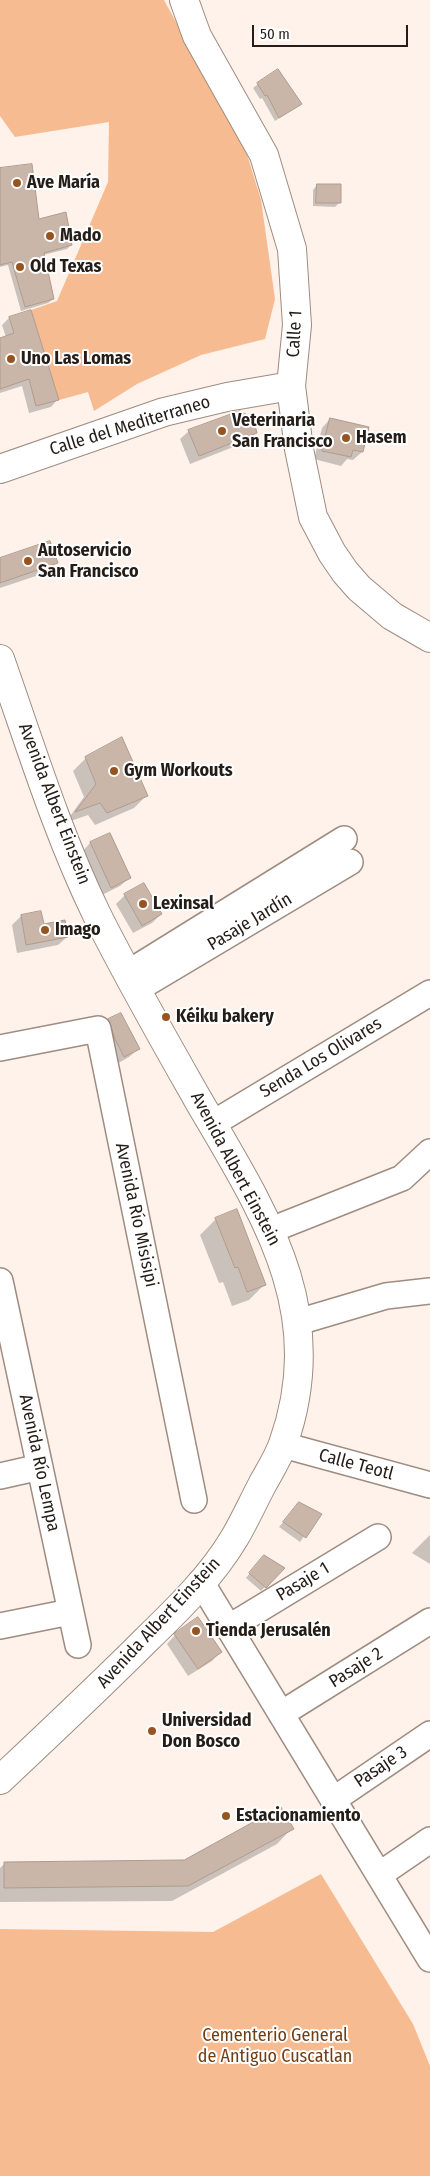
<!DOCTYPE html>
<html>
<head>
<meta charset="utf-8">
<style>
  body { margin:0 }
  #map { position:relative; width:430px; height:2176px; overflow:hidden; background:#fef2ea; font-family:"Fira Sans Condensed",sans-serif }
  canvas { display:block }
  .scale { position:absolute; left:252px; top:25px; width:156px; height:22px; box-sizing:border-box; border:2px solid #241d18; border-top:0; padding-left:6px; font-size:15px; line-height:18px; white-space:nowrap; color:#241d18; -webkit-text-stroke:4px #fff; paint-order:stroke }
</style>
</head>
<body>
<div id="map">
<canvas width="430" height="2176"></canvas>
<div class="scale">50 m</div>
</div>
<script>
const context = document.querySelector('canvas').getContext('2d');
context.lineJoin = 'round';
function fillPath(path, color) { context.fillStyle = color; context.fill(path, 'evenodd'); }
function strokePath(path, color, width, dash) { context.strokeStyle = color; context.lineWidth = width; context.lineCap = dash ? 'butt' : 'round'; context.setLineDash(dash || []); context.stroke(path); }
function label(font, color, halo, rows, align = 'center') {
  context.font = font + ' "Fira Sans Condensed",sans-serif'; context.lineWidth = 4; context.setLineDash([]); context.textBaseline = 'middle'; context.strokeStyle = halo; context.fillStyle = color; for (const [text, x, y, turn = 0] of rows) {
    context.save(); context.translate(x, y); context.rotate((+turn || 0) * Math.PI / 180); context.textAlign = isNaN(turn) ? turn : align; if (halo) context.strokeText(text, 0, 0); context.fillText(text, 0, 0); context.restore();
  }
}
const green = new Path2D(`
  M 0,0 L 164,0 L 246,151 L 261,200 L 275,299 L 265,339 L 201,355 L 137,384 L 94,411 L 88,392 L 59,400 L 31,310 L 57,301 L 108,182 L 109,122 L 15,137 L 0,116 Z
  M 321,1874 L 413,2024 L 430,2066 L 430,2176 L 0,2176 L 0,1929 L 213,1932 Z`);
const shadow = new Path2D(`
  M 258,84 L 300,104 L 275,121 L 262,98 L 260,99 L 253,88 Z
  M 317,185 L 340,202 L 335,207 L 313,206 L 313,190 Z
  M 0,229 L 71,245 L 67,249 L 43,255 L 53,299 L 48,303 L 21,311 L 8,265 L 0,267 Z
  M 9,318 L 58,399 L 51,407 L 29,413 L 22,386 L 0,393 L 0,339 L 6,337 L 2,325 Z
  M 330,419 L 362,452 L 353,460 L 347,459 L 341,466 L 314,459 L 322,428 Z
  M 189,431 L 255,433 L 246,442 L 190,464 L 180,439 Z
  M 0,559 L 56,563 L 48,572 L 0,588 Z
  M 86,758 L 147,795 L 134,808 L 95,825 L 88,815 L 65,823 L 84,797 L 73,771 Z
  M 109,835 L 129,878 L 120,886 L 102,895 L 82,852 L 90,843 Z
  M 125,895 L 161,914 L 152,923 L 133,933 L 116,904 Z
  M 40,912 L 43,925 L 67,937 L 58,945 L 17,953 L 12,925 L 21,916 Z
  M 109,1020 L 138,1049 L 129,1057 L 115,1065 L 100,1029 Z
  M 216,1219 L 265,1284 L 249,1300 L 232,1306 L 223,1282 L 219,1283 L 200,1235 Z
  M 295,1508 L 320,1514 L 300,1542 L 279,1527 Z
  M 430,1535 L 430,1564 L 412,1553 Z
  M 259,1561 L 283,1568 L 261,1591 L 246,1578 Z
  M 175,1635 L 220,1652 L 212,1661 L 188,1676 L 167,1644 Z
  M 292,1828 L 277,1844 L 172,1901 L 0,1902 L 0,1868 L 5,1863 L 184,1862 Z`);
const building = new Path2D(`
  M 278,69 L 302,104 L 279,118 L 267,95 L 265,96 L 257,83 Z
  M 32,164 L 39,219 L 66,212 L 72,245 L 44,253 L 54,299 L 25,307 L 12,262 L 0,265 L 0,168 Z
  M 317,184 L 341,184 L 341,203 L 316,203 Z
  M 31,310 L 59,400 L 36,406 L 29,379 L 0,389 L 0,338 L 14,333 L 9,317 Z
  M 240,411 L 253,418 L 257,433 L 199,456 L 188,430 Z
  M 330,418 L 369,427 L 363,452 L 353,450 L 351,457 L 322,451 Z
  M 50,541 L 58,563 L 0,583 L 0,558 Z
  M 122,737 L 148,796 L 107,813 L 100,803 L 75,812 L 96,784 L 85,757 Z
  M 110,833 L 131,878 L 111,888 L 90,842 Z
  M 144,883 L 162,914 L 142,926 L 124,894 Z
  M 41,911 L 44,924 L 65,920 L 68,937 L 26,945 L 21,915 Z
  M 121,1013 L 140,1049 L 124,1057 L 115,1039 L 108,1019 Z
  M 237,1209 L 266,1285 L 247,1292 L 238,1267 L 235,1268 L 215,1218 Z
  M 299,1502 L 322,1514 L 306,1538 L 283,1522 Z
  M 264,1555 L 285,1568 L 266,1588 L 249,1573 Z
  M 198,1617 L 222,1652 L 198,1669 L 174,1634 Z
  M 281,1807 L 294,1829 L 188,1886 L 4,1888 L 4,1862 L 184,1860 Z`);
const street = new Path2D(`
  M 128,973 L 344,839
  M 137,989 L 350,862
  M 0,1048 L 98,1029 L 194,1500
  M 212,1124 L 430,993
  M 271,1230 L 402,1178 L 430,1152
  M 0,1281 L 78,1645
  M 298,1322 L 386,1296 L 430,1291
  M 283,1445 L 430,1485
  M 0,1476 L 40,1467
  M 201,1582 L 430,1959
  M 0,1626 L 70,1612
  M 228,1628 L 378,1537
  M 281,1714 L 430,1621
  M 333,1800 L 430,1734
  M 379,1875 L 430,1840`);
const secondary = new Path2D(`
  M 184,0 L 197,36 L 264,155 L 292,249 L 297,325 L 291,386 L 299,449 L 313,517 L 332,553 L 345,572 L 359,588 L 392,616 L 430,638
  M 0,469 L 164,412 L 227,397 L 291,386
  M 0,659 C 30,744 57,833 97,915 C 128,977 163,1038 197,1098 C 262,1210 331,1309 283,1444 C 278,1458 269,1472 262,1485 C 253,1502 245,1520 235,1537 C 212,1576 178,1609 146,1640 C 98,1688 49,1734 0,1780`);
const markers = [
  [17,183,5,"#965520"],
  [50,236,5,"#965520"],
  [20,267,5,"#965520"],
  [11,359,5,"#965520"],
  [222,431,5,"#965520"],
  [346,438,5,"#965520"],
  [28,561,5,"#965520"],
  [114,771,5,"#965520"],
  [143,904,5,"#965520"],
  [45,930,5,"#965520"],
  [166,1017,5,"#965520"],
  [196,1631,5,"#965520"],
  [152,1731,5,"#965520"],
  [226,1816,5,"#965520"]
];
const poiNames = [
  ["Ave María",27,183],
  ["Mado",60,236],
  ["Old Texas",30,267],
  ["Uno Las Lomas",21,359],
  ["Veterinaria",232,421],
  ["San Francisco",232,442],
  ["Hasem",356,438],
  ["Autoservicio",38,551],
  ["San Francisco",38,572],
  ["Gym Workouts",124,771],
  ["Lexinsal",153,904],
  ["Imago",55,930],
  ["Kéiku bakery",176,1017],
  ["Tienda Jerusalén",206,1631],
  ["Universidad",162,1721],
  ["Don Bosco",162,1742],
  ["Estacionamiento",236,1816]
];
const streetNames = [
  ["Calle 1",295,334,-87],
  ["Calle del Mediterraneo",130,426,-17],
  ["Avenida Albert Einstein",54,804,69],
  ["Pasaje Jardín",250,922,-31],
  ["Senda Los Olivares",321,1058,-31],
  ["Avenida Albert Einstein",235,1169,62],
  ["Avenida Río Misisipi",136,1215,78],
  ["Avenida Río Lempa",39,1463,78],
  ["Calle Teotl",356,1465,15],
  ["Pasaje 1",303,1582,-31],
  ["Avenida Albert Einstein",159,1623,-47],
  ["Pasaje 2",356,1668,-32],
  ["Pasaje 3",381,1767,-34]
];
const parkNames = [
  ["Cementerio General",275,2036],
  ["de Antiguo Cuscatlan",275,2057]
];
fillPath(green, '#f7bb91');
fillPath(shadow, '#0003');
fillPath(building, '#c9b6a9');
strokePath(building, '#ae9b8f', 1);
strokePath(street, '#9f8c80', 28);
strokePath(secondary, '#9f8c80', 30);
strokePath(street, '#fff', 25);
strokePath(secondary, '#fff', 28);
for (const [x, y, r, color] of markers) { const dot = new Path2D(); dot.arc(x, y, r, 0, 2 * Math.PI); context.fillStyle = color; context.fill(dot); strokePath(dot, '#fff', 2); }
label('bold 18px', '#241d18', '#fff', poiNames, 'left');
label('18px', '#241d18', '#fff', streetNames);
label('18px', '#703e14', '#fff', parkNames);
</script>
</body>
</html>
